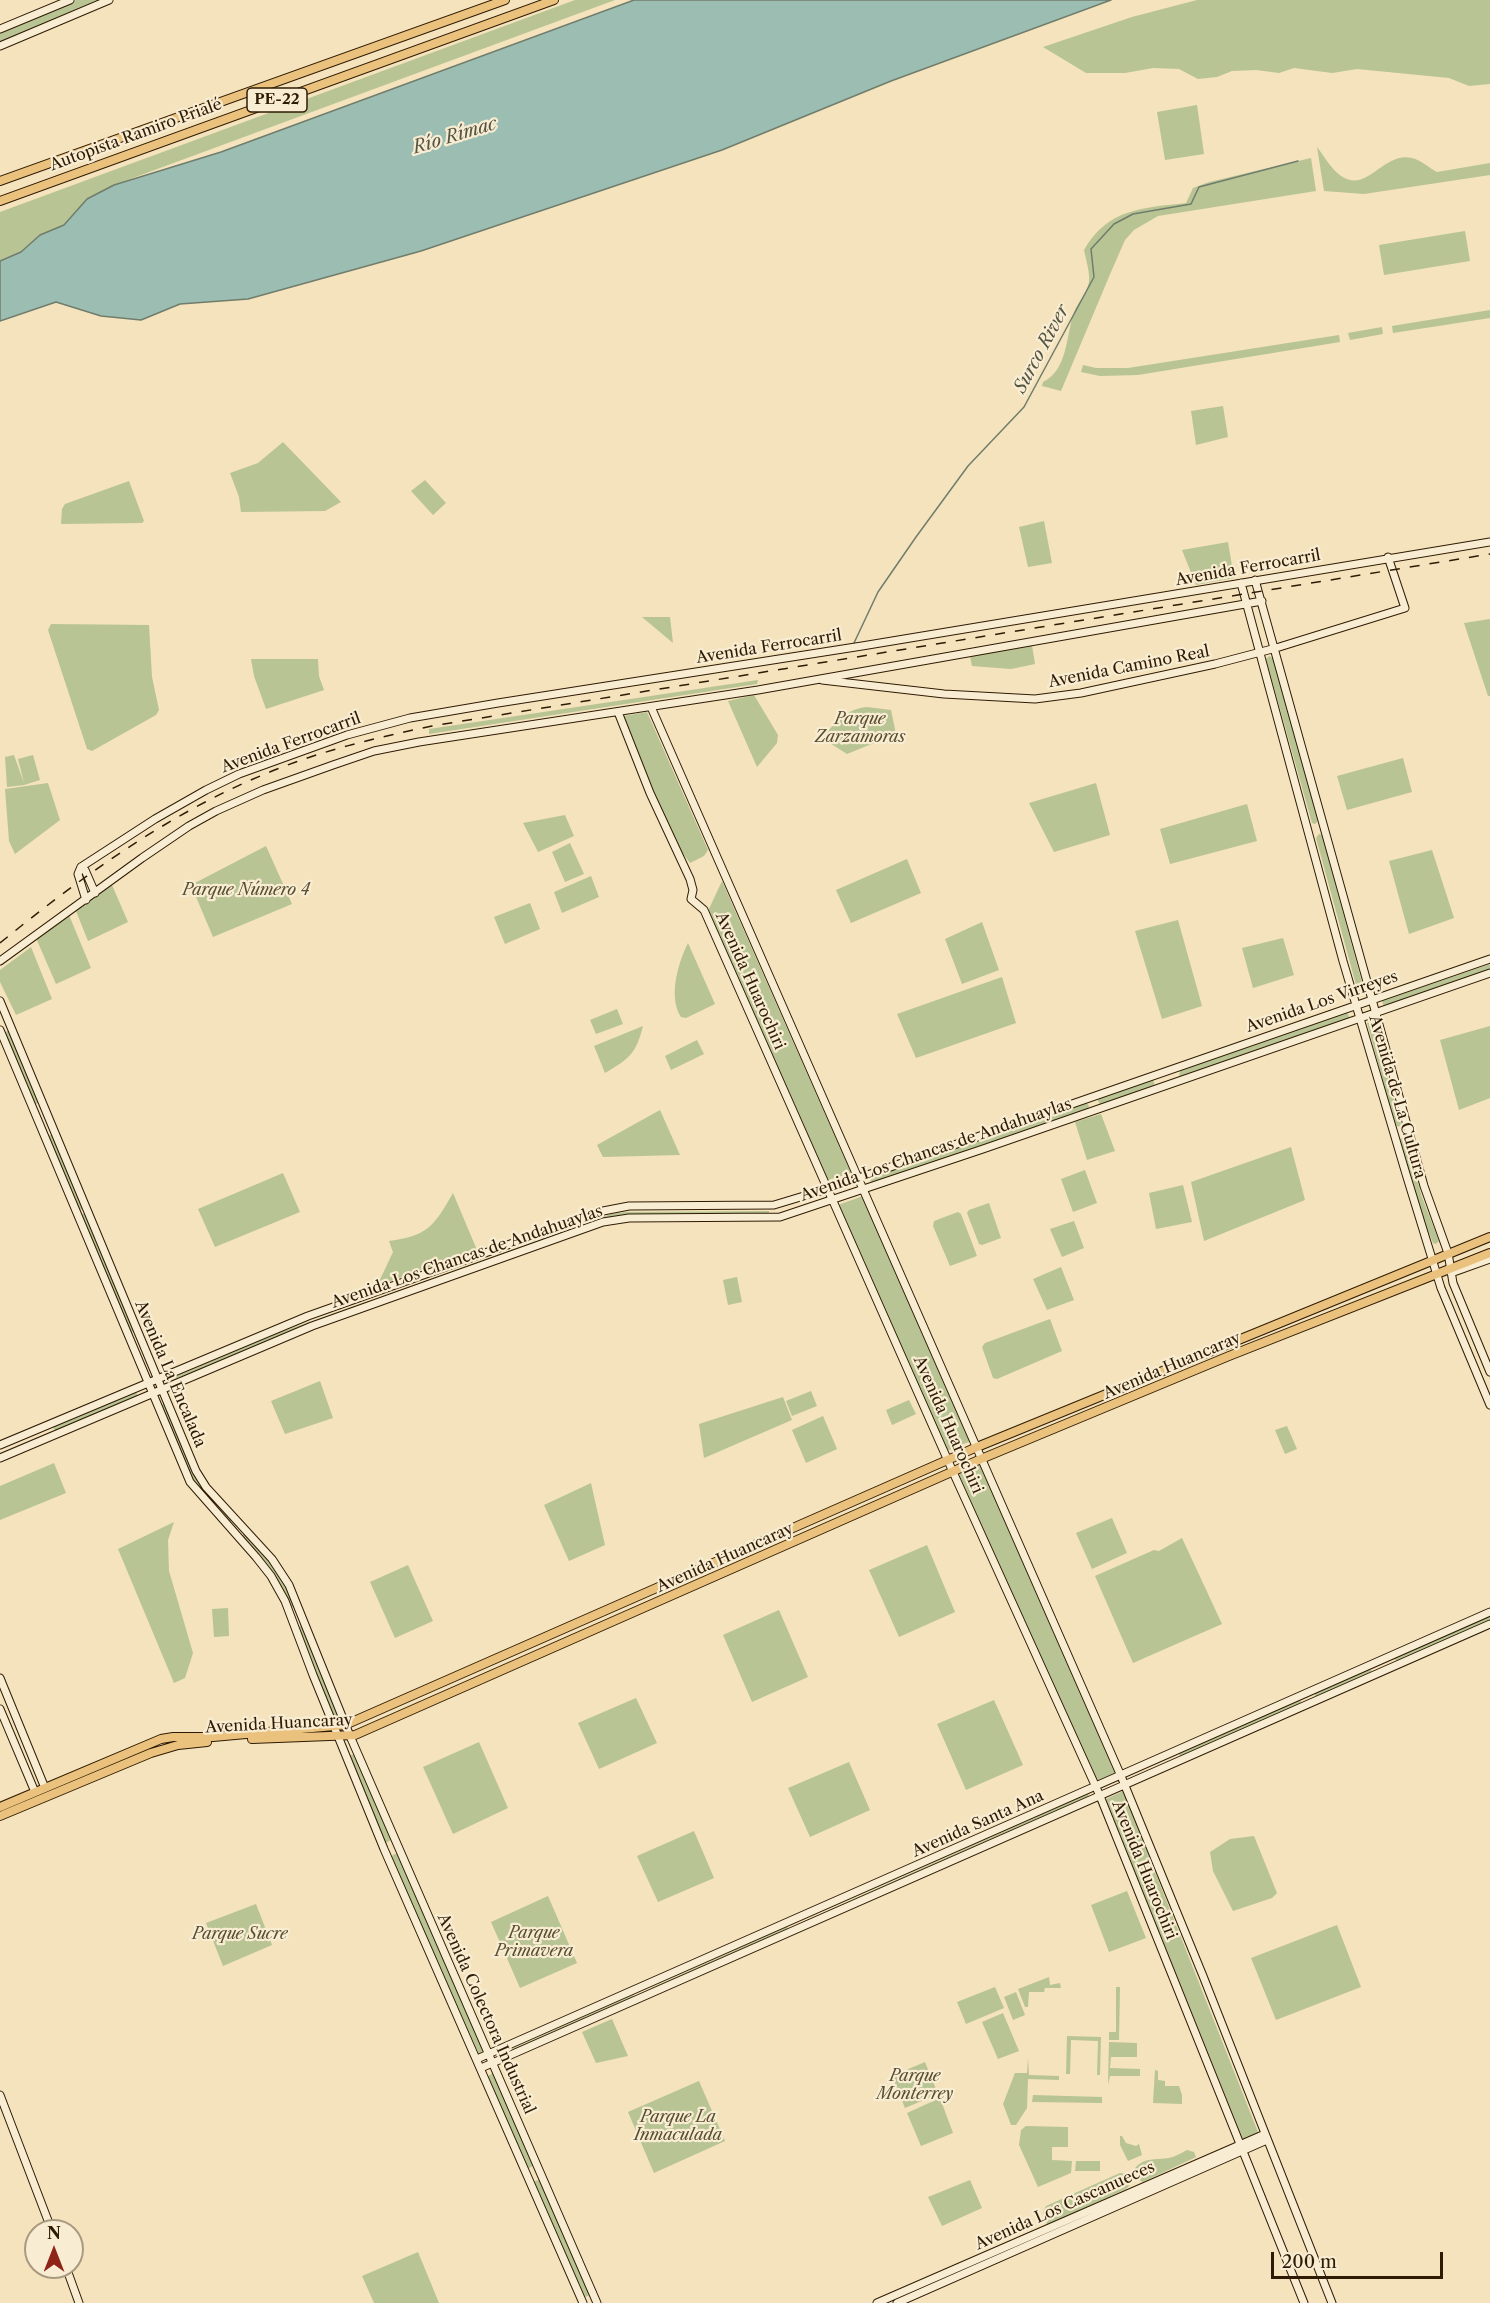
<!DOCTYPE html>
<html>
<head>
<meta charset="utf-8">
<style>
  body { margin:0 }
  #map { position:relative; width:1490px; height:2303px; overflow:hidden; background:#f4e3bc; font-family:"Libre Caslon Text",serif }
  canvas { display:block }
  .north { position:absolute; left:24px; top:2219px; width:60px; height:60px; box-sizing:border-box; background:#f8edd3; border:2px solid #a89980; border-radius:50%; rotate:0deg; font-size:16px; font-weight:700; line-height:24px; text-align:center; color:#2f1b04 }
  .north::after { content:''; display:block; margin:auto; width:21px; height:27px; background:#8f2418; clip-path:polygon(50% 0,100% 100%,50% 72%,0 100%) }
  .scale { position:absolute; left:1271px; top:2252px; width:172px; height:27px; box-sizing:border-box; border:3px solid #2f1b04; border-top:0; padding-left:8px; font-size:18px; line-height:21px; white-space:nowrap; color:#2f1b04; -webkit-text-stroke:4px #f8edd3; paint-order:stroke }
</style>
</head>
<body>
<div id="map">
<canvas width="1490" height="2303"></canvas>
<div class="north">N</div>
<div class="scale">200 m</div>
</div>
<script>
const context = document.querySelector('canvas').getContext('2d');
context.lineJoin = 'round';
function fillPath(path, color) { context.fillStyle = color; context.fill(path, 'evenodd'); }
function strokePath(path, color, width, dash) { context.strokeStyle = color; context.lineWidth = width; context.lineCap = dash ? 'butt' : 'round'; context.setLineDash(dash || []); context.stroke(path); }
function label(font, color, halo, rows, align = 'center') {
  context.font = font + ' "Libre Caslon Text",serif'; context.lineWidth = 4.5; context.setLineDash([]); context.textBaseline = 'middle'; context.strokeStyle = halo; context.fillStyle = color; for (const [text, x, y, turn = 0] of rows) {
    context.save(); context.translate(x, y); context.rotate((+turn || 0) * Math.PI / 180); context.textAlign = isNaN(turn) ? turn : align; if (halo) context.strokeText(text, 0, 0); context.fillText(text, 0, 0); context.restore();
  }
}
const green = new Path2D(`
  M 76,0 L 103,0 L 0,43 L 0,32 Z
  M 575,0 L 615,0 L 114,185 L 87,199 L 64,225 L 40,235 L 21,252 L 0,261 L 0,212 Z
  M 1197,0 L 1490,0 L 1490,84 L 1469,86 L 1449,78 L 1357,69 L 1332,73 L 1294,68 L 1279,73 L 1256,70 L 1232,71 L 1217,77 L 1198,79 L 1179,69 L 1153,68 L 1125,73 L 1086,73 L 1043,47 L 1132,17 Z
  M 1197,105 L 1204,154 L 1165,160 L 1157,112 Z
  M 1317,147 C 1324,156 1331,169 1341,176 C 1368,194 1383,151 1412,158 C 1421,160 1429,168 1437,172 L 1490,163 L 1490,175 L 1364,194 L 1324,191 Z
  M 1311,158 L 1316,191 L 1158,216 L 1134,230 L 1125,240 L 1111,272 L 1061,391 L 1042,386 L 1043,382 C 1068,370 1066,335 1074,312 C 1078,302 1087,293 1089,282 C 1090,272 1086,260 1084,250 C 1108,208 1143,208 1186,203 L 1193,188 L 1209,182 Z
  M 1465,231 L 1470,261 L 1384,275 L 1379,245 Z
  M 1490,310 L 1490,318 L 1393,333 L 1392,326 Z
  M 1382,327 L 1383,334 L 1350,340 L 1348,333 Z
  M 1339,335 L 1340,342 L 1138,375 L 1100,376 L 1081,372 L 1083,365 L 1096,368 L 1128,368 Z
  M 1223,406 L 1228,437 L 1196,445 L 1191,411 Z
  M 283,442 L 341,502 L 325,511 L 241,512 L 239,497 L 230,473 L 258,463 Z
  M 425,480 L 446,503 L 433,515 L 411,491 Z
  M 129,481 L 144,521 L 142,523 L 61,524 L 62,509 L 65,504 Z
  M 1044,521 L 1052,563 L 1028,567 L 1019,527 Z
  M 1228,542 L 1234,578 L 1196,585 L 1182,550 Z
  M 642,617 L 670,617 L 673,643 Z
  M 1490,619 L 1490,696 L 1488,696 L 1464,623 Z
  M 51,624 L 149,625 L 152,677 L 159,710 L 156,715 L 92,751 L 87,749 L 48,630 Z
  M 1032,645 L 1035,664 L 1011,669 L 972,666 L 970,656 Z
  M 1269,656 L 1273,658 L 1318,821 L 1315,824 L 1312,823 L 1266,659 Z
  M 251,659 L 318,659 L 319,676 L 324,690 L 266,709 L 254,676 Z
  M 758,680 L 757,684 L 429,734 L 429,729 Z
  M 754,695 L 778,735 L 777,743 L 757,767 L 728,701 Z
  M 867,707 L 891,710 L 896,734 L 847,754 L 822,738 C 835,723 846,709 867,707 Z
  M 647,712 L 708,850 L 704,856 L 690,863 L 681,851 L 656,799 L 624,719 L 624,716 Z
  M 14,755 L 24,783 L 18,759 L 33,755 L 40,780 L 24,785 L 7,787 L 5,757 Z
  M 1403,758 L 1412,792 L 1347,810 L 1337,776 Z
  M 48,783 L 60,820 L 15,854 L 9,841 L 5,789 Z
  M 1096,783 L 1110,835 L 1054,852 L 1029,803 Z
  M 1247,804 L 1257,841 L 1170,864 L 1160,829 Z
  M 565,815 L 574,836 L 538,852 L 523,823 Z
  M 1319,834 L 1322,835 L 1364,990 L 1358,992 L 1316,838 Z
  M 570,843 L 584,874 L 565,882 L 552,852 Z
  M 266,846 L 292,904 L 213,937 L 191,885 Z
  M 1432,850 L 1454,918 L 1409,934 L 1389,861 Z
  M 907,859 L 921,893 L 851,923 L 836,890 Z
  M 591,876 L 599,897 L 562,913 L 554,892 Z
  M 722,881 L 851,1173 L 828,1180 L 708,911 Z
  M 112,885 L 128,922 L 88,941 L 76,911 Z
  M 530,903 L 540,929 L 505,944 L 494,917 Z
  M 69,915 L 91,968 L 56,984 L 36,938 Z
  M 1178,920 L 1202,1006 L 1162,1019 L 1135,931 Z
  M 982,922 L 999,970 L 962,984 L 945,939 Z
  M 1283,938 L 1294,975 L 1253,988 L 1242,948 Z
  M 688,943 L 715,1004 L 686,1018 L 681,1017 C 668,997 678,963 688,943 Z
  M 31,947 L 52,999 L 16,1015 L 0,982 L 0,970 Z
  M 1490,964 L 1490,970 L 1384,1007 L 1382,1001 Z
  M 1002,977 L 1016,1023 L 916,1058 L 897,1014 Z
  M 617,1009 L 623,1024 L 596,1034 L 590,1020 Z
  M 1347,1012 L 1350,1019 L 1179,1078 L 1180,1070 Z
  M 1373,1022 L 1401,1124 L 1399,1127 L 1395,1125 L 1367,1023 Z
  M 643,1026 C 636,1054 629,1059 605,1073 L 594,1046 Z
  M 1490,1026 L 1490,1098 L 1459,1110 L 1440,1040 Z
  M 9,1030 L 40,1103 L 35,1104 L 4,1033 Z
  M 697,1040 L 704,1054 L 671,1070 L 665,1056 Z
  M 1153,1079 L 1155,1086 L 1100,1105 L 1097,1098 Z
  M 1086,1102 L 1089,1106 L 1088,1109 L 872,1184 L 869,1177 Z
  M 660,1110 L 680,1155 L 603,1157 L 597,1145 Z
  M 1101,1114 L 1115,1151 L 1087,1160 L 1075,1122 Z
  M 53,1134 L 84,1208 L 79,1211 L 48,1136 Z
  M 1403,1137 L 1405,1139 L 1422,1197 L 1439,1241 L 1436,1244 L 1433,1243 L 1417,1204 L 1399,1140 Z
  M 1291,1147 L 1305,1200 L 1204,1241 L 1191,1182 Z
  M 1085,1170 L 1097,1203 L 1073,1212 L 1061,1179 Z
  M 283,1173 L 300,1212 L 215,1247 L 198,1209 Z
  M 1183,1185 L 1192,1222 L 1156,1229 L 1149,1193 Z
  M 453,1193 L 477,1250 L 377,1286 L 393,1252 L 389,1241 C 428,1236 434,1226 453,1193 Z
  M 863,1196 L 971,1441 L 947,1451 L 838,1205 Z
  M 989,1203 L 1001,1238 L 982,1245 L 979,1244 L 967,1213 L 969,1210 Z
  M 769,1211 L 769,1214 L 619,1216 L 583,1227 L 583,1224 L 611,1214 L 626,1212 Z
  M 958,1212 L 961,1214 L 977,1256 L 950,1266 L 933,1226 L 934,1221 Z
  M 86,1213 L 134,1330 L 133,1332 L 130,1333 L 80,1215 Z
  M 1074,1221 L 1084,1248 L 1062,1257 L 1050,1229 Z
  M 566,1230 L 567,1233 L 384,1298 L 383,1296 Z
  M 1061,1267 L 1074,1300 L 1047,1310 L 1033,1279 Z
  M 737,1277 L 742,1302 L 728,1305 L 723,1280 Z
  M 368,1301 L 369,1303 L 289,1333 L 168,1382 L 168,1380 L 281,1332 Z
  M 1050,1319 L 1062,1351 L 997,1379 L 993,1378 L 982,1347 L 985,1343 Z
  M 320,1381 L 333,1418 L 285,1434 L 271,1401 Z
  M 811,1391 L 817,1406 L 792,1416 L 786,1401 Z
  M 136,1392 L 138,1396 L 55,1432 L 53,1426 Z
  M 783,1397 L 792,1420 L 704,1458 L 699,1424 Z
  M 909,1400 L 916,1414 L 892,1425 L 886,1410 Z
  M 166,1403 L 205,1491 L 232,1520 L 230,1523 L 191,1478 L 160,1405 Z
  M 823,1416 L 837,1449 L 806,1463 L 792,1430 Z
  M 1287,1426 L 1297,1449 L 1285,1454 L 1275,1430 Z
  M 54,1463 L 66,1493 L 0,1520 L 0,1486 Z
  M 979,1463 L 1118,1775 L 1097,1784 L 958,1472 Z
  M 591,1483 L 605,1545 L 569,1561 L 544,1505 Z
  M 1112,1518 L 1127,1553 L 1092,1569 L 1076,1533 Z
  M 174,1522 L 168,1540 L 169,1571 L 193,1653 L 185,1678 L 174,1683 L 118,1549 Z
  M 244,1534 L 275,1567 L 295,1606 L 291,1608 L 270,1568 L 241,1536 Z
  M 1182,1538 L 1222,1624 L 1133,1663 L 1095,1576 L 1154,1550 L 1159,1551 Z
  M 927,1545 L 955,1612 L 899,1637 L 869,1570 Z
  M 408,1565 L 433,1621 L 395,1638 L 370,1582 Z
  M 228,1608 L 229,1636 L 214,1637 L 212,1609 Z
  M 779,1610 L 808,1677 L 752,1702 L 723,1635 Z
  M 1490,1615 L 1490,1620 L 1397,1661 L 1394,1659 Z
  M 303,1625 L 338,1715 L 334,1717 L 298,1627 Z
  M 1370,1669 L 1372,1672 L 1317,1697 L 1315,1696 L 1315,1693 Z
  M 636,1698 L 657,1743 L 599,1769 L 578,1723 Z
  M 994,1700 L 1023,1765 L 966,1790 L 937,1724 Z
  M 1300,1700 L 1302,1704 L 1181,1758 L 1179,1754 Z
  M 479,1742 L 508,1808 L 453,1834 L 423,1767 Z
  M 354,1754 L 391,1840 L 386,1843 L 349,1756 Z
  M 849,1762 L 870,1810 L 810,1837 L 788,1788 Z
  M 1123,1791 L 1258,2132 L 1243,2139 L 1106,1799 Z
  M 1088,1794 L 1090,1799 L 803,1923 L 802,1922 Z
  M 694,1831 L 714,1878 L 658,1902 L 637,1856 Z
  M 1254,1836 L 1277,1893 L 1272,1898 L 1233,1911 L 1213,1871 L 1210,1852 L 1230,1839 Z
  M 394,1854 L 397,1854 L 484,2050 L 479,2054 L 391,1857 Z
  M 1127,1891 L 1146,1938 L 1109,1952 L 1091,1905 Z
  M 548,1896 L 577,1963 L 520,1988 L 491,1922 Z
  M 256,1904 L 272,1945 L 223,1966 L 206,1923 Z
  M 1337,1925 L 1361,1987 L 1276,2020 L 1251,1958 Z
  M 787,1927 L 789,1930 L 650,1991 L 651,1988 Z
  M 1049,1977 L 1050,1985 L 1060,1983 L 1061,1988 L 1045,1988 L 1044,1992 L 1029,1992 L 1028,2007 L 1025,2007 L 1018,1989 Z
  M 995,1987 L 1004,2008 L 966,2024 L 957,2002 Z
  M 1116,1987 L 1120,1987 L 1119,2040 L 1109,2040 L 1109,2032 L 1116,2032 Z
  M 1016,1992 L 1025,2015 L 1013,2020 L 1004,1997 Z
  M 633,1995 L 636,1998 L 505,2057 L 503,2053 Z
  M 1003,2013 L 1019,2051 L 998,2059 L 982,2022 Z
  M 612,2019 L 628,2056 L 596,2063 L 582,2032 Z
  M 1067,2036 L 1101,2037 L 1100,2075 L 1097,2075 L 1098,2041 L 1071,2040 L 1070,2074 L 1066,2074 Z
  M 1109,2042 L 1137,2043 L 1137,2057 L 1111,2057 L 1110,2068 L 1140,2069 L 1140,2076 L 1110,2076 L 1108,2085 Z
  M 1028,2058 L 1029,2075 L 1059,2076 L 1059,2080 L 1028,2079 L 1027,2108 L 1016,2125 L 1011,2125 L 1003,2104 L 1015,2073 L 1027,2073 Z
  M 925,2062 L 938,2094 L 905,2108 L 892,2076 Z
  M 1155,2070 L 1158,2071 L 1158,2080 L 1165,2081 L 1165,2086 L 1179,2086 L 1182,2095 L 1182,2104 L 1153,2103 Z
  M 493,2073 L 535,2165 L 527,2169 L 488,2076 Z
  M 699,2081 L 725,2141 L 654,2173 L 628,2112 Z
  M 1033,2095 L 1102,2097 L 1102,2103 L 1032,2102 Z
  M 940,2098 L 953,2133 L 921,2146 L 907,2113 Z
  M 1026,2126 L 1068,2127 L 1068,2147 L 1052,2147 L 1052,2160 L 1072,2161 L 1071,2173 L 1038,2187 L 1019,2145 L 1021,2130 Z
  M 1120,2136 L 1122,2136 L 1126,2143 L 1136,2146 L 1139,2144 L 1142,2155 L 1128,2161 L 1120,2145 Z
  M 1187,2150 L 1194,2152 L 1196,2157 L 1143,2182 L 1139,2180 L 1134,2170 C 1142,2157 1156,2160 1169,2158 C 1175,2157 1181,2153 1187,2150 Z
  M 1076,2161 L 1100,2161 L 1100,2171 L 1075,2171 Z
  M 1120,2173 L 1126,2174 L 1130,2179 L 1130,2185 L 1126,2189 L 1047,2225 L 1043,2212 L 1046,2206 Z
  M 541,2179 L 590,2295 L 583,2298 L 533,2182 Z
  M 970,2180 L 982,2208 L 942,2226 L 928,2197 Z
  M 418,2252 L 439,2303 L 374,2303 L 362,2276 Z`);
const water = new Path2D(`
  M 634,0 L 1111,0 L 891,81 L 722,150 L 421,251 L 248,299 L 180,304 L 141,320 L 101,316 L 56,302 L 0,321 L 0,261 L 21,252 L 40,235 L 64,225 L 87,199 L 114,185 L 221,152 Z`);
const stream = new Path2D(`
  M 854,643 L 878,592 L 916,537 L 968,466 L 1024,407 L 1094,277 L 1091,249 L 1114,224 L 1133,214 L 1191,204 L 1199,187 L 1298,161`);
const secondary = new Path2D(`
  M 0,29 L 70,0
  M 0,46 L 109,0
  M 1255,580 L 1424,1186 L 1448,1253 L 1453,1283 L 1490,1372
  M 1241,583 L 1343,961 L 1406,1174 L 1441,1288 L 1490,1405
  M 822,680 L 944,694 L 1035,699 L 1081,693 L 1215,664 L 1276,648 L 1405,608 L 1388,557
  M 651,707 L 1121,1776 L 1203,1976 L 1332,2303
  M 618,712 L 650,793 L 690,879 L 693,890 L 691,899 L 704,910 L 953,1472 L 1100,1796 L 1304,2303
  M 81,867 L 155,819 L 206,790 L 239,774 L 347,735 L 410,718 L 498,703 L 862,646 L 1490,542
  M 81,867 L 78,874 L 86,900
  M 81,867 L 85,870 L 95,893
  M 0,961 L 142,858 L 189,826 L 216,811 L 263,790 L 333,765 L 374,751 L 419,742 L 758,690 L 1262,601
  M 0,1001 L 196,1471 L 206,1487 L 272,1559 L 289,1585 L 350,1736 L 597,2303
  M 0,1030 L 190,1482 L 256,1557 L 271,1576 L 285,1601 L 313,1675 L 384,1849 L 583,2303
  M 1451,1273 L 1490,1259
  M 0,1445 L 308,1316 L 603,1211 L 629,1206 L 774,1205 L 827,1189 L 1490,959
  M 0,1458 L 312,1326 L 603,1222 L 629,1218 L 780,1217 L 983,1149 L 1490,973
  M 0,1678 L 45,1788
  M 0,1709 L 35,1792
  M 477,2059 L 1490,1612
  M 481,2068 L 1490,1624
  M 0,2095 L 52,2231
  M 66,2267 L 79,2303
  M 877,2303 L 1265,2134
  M 897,2303 L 1267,2140`);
const primary = new Path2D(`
  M 252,1739 L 355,1735 L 981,1459 L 1229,1356 L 1490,1253
  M 0,1807 L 161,1739 L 173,1737 L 213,1737 L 345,1725 L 977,1447 L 1490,1237
  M 0,1816 L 151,1753 L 178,1745 L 207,1742`);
const highway = new Path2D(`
  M 0,181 L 505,0
  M 0,201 L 554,0`);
const rail = new Path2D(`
  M 0,943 C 81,877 168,814 265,774 C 319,751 375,738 432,726 L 1490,554`);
const shields = [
  [277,100,60]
];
const shieldNames = [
  ["PE-22",277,100]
];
const streetNames = [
  ["Autopista Ramiro Prialé",136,135,-20],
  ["Avenida Ferrocarril",1248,568,-10],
  ["Avenida Ferrocarril",769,647,-9],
  ["Avenida Camino Real",1129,667,-11],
  ["Avenida Ferrocarril",291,743,-20],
  ["Avenida Huarochiri",750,981,66],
  ["Avenida Los Virreyes",1322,1002,-19],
  ["Avenida de La Cultura",1397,1097,74],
  ["Avenida Los Chancas de Andahuaylas",936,1150,-19],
  ["Avenida Los Chancas de Andahuaylas",467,1257,-19],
  ["Avenida Huancaray",1172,1366,-23],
  ["Avenida La Encalada",170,1374,67],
  ["Avenida Huarochiri",948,1425,66],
  ["Avenida Huancaray",725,1558,-24],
  ["Avenida Huancaray",279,1724,-3],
  ["Avenida Santa Ana",978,1824,-24],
  ["Avenida Huarochiri",1144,1870,68],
  ["Avenida Colectora Industrial",486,2014,66],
  ["Avenida Los Cascanueces",1065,2206,-24]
];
const parkNames = [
  ["Parque",860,719],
  ["Zarzamoras",860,737],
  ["Parque Número 4",246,890],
  ["Parque",534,1933],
  ["Primavera",534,1951],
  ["Parque Sucre",240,1934],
  ["Parque",915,2076],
  ["Monterrey",915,2094],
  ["Parque La",678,2117],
  ["Inmaculada",678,2135]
];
const waterNames = [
  ["Río Rímac",455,136,-17],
  ["Surco River",1042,349,-62]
];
fillPath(green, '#b8c493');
fillPath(water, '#9cbeb2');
strokePath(water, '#707d6c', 1.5);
strokePath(stream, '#707d6c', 1.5);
strokePath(secondary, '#2f1b04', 9);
strokePath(primary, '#2f1b04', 10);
strokePath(highway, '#2f1b04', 10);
strokePath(secondary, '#f8edd3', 7);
strokePath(primary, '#eac27e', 8);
strokePath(highway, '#eac27e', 8);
strokePath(rail, '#2f1b04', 1.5, [10, 10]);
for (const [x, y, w] of shields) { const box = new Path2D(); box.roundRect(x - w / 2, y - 12, w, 24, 4.5); context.fillStyle = '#f8edd3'; context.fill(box); strokePath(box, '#2f1b04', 1.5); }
label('bold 15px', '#2f1b04', null, shieldNames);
label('16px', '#2f1b04', '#f8edd3', streetNames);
label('italic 16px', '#584e2f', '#f8edd3', parkNames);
label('italic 18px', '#555441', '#f8edd3', waterNames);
</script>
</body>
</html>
